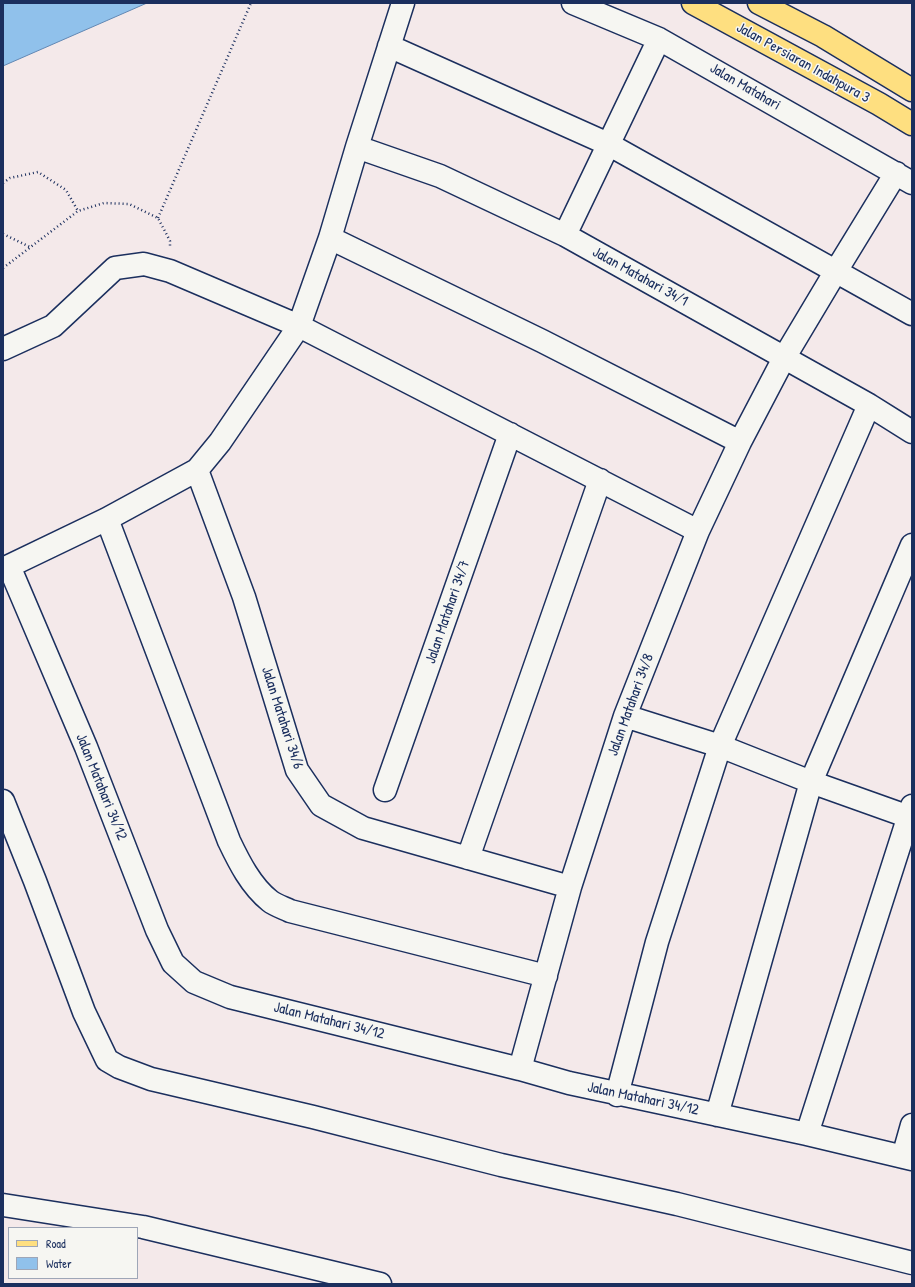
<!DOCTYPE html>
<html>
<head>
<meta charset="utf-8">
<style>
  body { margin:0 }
  #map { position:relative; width:915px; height:1287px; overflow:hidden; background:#f4e9ea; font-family:"Patrick Hand",sans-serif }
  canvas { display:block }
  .frame { position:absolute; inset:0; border:4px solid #1b2f5e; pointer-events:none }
  .legend { position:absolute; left:8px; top:1227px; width:130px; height:52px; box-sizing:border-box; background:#f6f6f2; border:1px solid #9ea6b7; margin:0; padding:5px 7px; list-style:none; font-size:12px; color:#1b2f5e }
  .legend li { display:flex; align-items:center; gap:8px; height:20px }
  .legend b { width:20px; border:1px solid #9ea6b7 }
</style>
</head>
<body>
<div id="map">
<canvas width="915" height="1287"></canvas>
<div class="frame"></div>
<ul class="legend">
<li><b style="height:5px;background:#fedf80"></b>Road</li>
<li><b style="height:11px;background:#90c1eb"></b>Water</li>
</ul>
</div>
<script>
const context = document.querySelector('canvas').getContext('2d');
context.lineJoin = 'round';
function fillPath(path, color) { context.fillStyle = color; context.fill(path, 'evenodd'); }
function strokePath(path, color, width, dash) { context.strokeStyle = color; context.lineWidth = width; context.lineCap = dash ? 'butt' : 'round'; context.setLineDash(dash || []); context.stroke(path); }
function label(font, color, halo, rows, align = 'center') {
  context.font = font + ' "Patrick Hand",sans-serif'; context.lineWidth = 3; context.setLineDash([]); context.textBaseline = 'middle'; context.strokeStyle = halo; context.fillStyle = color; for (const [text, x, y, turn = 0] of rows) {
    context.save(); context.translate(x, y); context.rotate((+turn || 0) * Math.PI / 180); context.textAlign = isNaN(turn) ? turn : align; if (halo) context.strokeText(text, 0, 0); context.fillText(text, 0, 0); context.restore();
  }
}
const water = new Path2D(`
  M 3,3 L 147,3 L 3,66 Z`);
const path = new Path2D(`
  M 3,183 L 10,178 L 38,172 L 66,190 L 78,211
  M 158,218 L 251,3
  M 3,234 L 30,247
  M 3,268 L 78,211 L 104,203 L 129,204 L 158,218 L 170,241 L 170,248`);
const minor = new Path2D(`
  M 573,3 L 659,39 L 912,183
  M 389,46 L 608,144 L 912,314
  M 357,147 L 440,176 L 565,235 L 869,405 L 912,432
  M 565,235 L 659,39
  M 330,238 L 542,341 L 740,442
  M 3,349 L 53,326 L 115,268 L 144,264 L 170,271 L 299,326 L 330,238 L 357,147 L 403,3
  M 197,470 L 244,597 L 297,770 L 321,805 L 363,828 L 570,887
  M 107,519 L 229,841 C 239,862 251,886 270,901 C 275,905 284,908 290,911 L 546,976
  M 9,566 L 86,747 L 157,930 L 173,963 L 194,982 L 230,997 L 520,1069 L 569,1083 L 807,1134 L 912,1159
  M 3,569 L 107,519 L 197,470 L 220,442 L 299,326 L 698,531
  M 625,716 L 720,746 L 811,782 L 912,818
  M 385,790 L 510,434
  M 3,801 L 35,881 L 84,1012 L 107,1060 L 119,1067 L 151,1079 L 313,1117 L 501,1165 L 677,1204 L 912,1263
  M 468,858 L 600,480
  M 520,1069 L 570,887 L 625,716 L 698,531 L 740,442 L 784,358 L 836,271 L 896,173
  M 617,1095 L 657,942 L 720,746 L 869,405
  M 717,1115 L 811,782 L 912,545
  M 807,1134 L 912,806
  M 903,1157 L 912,1125
  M 3,1205 L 143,1227 L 380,1284`);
const major = new Path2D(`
  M 693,3 L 879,104 L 912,124
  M 759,3 L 823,36 L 912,90`);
const streetNames = [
  ["Jalan Persiaran Indahpura 3",803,63,29],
  ["Jalan Matahari",745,87,30],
  ["Jalan Matahari 34/1",640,277,29],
  ["Jalan Matahari 34/7",448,612,-71],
  ["Jalan Matahari 34/8",631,705,-70],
  ["Jalan Matahari 34/6",282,718,72],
  ["Jalan Matahari 34/12",101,787,68],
  ["Jalan Matahari 34/12",329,1021,14],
  ["Jalan Matahari 34/12",643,1099,12]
];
fillPath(water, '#90c1eb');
strokePath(water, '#6187b3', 1);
strokePath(minor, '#1b2f5e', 25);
strokePath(major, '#1b2f5e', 25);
strokePath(path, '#1b2f5e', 2.5, [1, 3]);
strokePath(minor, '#f6f6f2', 22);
strokePath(major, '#fedf80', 22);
label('15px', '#1b2f5e', '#f6f6f2', streetNames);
</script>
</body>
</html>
